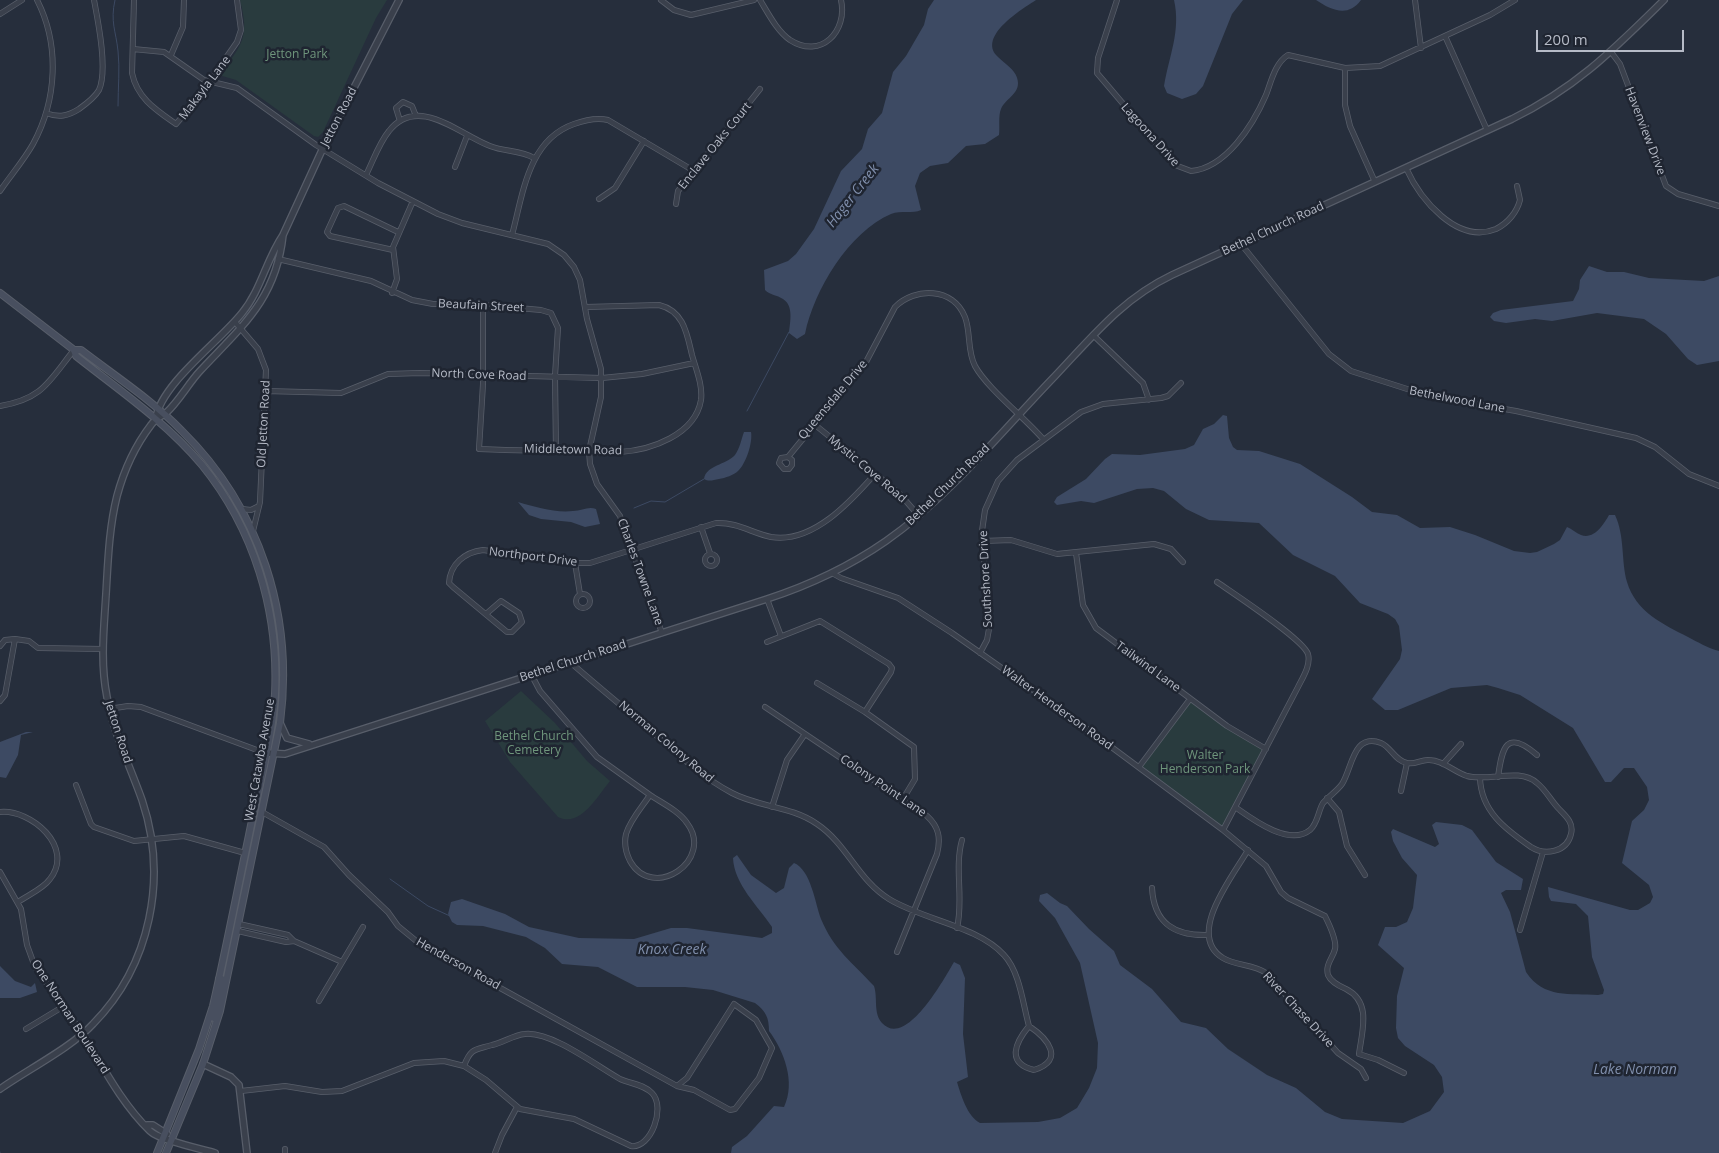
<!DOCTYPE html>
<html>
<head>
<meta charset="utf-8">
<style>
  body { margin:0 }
  #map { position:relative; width:1719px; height:1153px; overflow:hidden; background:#262e3c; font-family:"Open Sans",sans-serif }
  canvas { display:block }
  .scale { position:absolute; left:1536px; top:30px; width:148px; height:22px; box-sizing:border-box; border:2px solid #b6bbc7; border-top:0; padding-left:6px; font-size:15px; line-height:18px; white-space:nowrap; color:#b6bbc7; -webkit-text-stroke:4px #1f2531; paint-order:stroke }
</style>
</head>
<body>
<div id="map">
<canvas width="1719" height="1153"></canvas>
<div class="scale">200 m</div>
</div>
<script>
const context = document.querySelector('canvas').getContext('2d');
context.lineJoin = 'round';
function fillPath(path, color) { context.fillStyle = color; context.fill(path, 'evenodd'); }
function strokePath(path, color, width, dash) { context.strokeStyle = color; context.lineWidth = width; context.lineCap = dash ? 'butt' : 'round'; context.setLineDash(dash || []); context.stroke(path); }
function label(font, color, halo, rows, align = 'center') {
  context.font = font + ' "Open Sans",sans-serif'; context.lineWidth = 5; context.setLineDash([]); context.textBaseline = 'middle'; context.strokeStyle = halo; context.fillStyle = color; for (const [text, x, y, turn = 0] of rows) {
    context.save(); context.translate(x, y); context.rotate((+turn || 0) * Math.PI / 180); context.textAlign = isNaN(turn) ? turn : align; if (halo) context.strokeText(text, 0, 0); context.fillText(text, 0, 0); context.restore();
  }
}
const green = new Path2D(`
  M 240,0 L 387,0 L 376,18 L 323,132 L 318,137 L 314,136 L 236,80 L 219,75 C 242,45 250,38 240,0 Z
  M 521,691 L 555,723 L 587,761 L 610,781 C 597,797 580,828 558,817 L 510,762 L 485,721 Z
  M 1190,699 L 1265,749 L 1223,829 L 1139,767 Z`);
const water = new Path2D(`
  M 934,0 L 1036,0 C 1022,9 978,36 997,56 C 1005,64 1018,71 1018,83 C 1018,95 1005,99 1001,109 C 998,116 1000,127 999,135 L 985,144 L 966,146 L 948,163 L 930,166 L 920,173 L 915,186 L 921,210 C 913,214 901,210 891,214 C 849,232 814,290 805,334 L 797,339 L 789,333 C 790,322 794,306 783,299 C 777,295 770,295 765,290 L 764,270 L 788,261 L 796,254 L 814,229 L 841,171 L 862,149 L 868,129 L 882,113 L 893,72 L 906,56 L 924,25 L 928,9 Z
  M 1174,0 L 1243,0 L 1232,14 L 1203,86 L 1196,94 L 1182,99 L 1167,93 L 1164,86 C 1169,56 1181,31 1174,0 Z
  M 1316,0 L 1361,0 C 1348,18 1331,10 1316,0 Z
  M 1589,266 L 1607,272 L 1624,272 L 1649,278 L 1704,281 L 1719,276 L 1719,361 L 1697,365 L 1688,359 L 1666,334 L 1644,319 L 1597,313 L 1552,321 L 1535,319 L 1506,323 L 1494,321 L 1490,317 L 1493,313 L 1501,310 L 1573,301 L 1579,289 L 1580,280 Z
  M 1223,415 L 1227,416 L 1229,438 L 1233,447 L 1237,450 L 1259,451 L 1300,464 L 1352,497 L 1372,512 L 1397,515 L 1420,528 L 1450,527 L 1475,535 L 1514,551 L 1530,553 L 1537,552 L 1554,544 L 1560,540 L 1567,527 C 1572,529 1576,533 1581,535 C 1594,540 1604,524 1609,515 L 1615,515 C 1625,536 1621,561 1627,582 C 1636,612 1663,624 1688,637 C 1698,642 1707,648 1719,651 L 1719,1153 L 731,1153 L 732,1147 L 747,1136 L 774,1106 L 784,1107 C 796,1082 784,1051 769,1031 C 769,1018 766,1011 755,1003 L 713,990 L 685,987 L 637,987 L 598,967 L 562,964 L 545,948 L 526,937 L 483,926 L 457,925 L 452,922 L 448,914 L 451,902 L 462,899 L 505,914 L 529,927 L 579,938 L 634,939 L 671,928 L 687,928 L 762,938 L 772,933 L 772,927 C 758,906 734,884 733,858 L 737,855 L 751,875 L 776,893 L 784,888 L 789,868 L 794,863 C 811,870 815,903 821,919 C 834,950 852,962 874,986 C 878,998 873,1013 882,1023 C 906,1049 944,979 954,962 L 960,965 L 965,978 L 963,1034 L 968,1077 L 957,1082 C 961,1095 967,1116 980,1123 L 1038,1122 L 1060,1118 L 1077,1108 L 1089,1088 L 1097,1068 L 1098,1043 L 1080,963 L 1055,918 L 1039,901 L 1040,895 L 1047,893 L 1060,903 L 1067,906 L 1089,929 L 1114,951 L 1120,965 L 1152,989 L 1181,1022 L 1206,1028 L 1228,1049 L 1267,1075 L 1296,1088 L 1325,1112 L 1342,1119 L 1403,1123 L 1430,1111 L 1444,1092 L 1442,1077 L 1434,1065 L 1405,1046 L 1398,1038 L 1396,1028 L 1397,996 L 1404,968 L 1378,945 L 1385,927 L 1396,927 L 1407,922 L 1413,908 L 1417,875 L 1402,858 L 1393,841 L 1391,832 L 1393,829 L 1435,847 L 1439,844 L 1432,825 L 1436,822 L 1462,825 L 1472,830 L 1496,862 L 1523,879 L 1521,890 L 1506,890 L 1501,893 L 1510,912 L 1526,972 C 1544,999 1570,993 1598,995 L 1603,994 L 1604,990 L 1592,957 L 1588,916 L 1576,904 L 1551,901 L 1549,897 L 1548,887 L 1630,910 L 1638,910 L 1650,903 L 1653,897 L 1649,885 L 1622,863 L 1632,821 L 1644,810 L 1649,800 L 1647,787 L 1634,768 L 1624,768 L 1611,782 L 1605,782 L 1573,728 L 1520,695 L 1498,688 L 1487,685 L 1451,688 L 1398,710 L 1385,710 L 1372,699 L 1400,659 L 1402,650 L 1399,626 L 1395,619 L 1388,614 L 1360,603 L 1335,576 L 1293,555 L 1259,523 L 1209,520 L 1186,509 L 1164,491 L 1153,488 L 1137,489 L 1094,503 L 1081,501 L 1057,505 L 1054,502 L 1057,497 L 1086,479 L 1105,459 L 1112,454 L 1140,455 L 1185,449 L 1194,445 L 1203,429 L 1214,424 Z
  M 744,432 L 751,432 C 753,442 746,464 738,471 C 734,475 725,478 719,479 C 713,480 709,482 704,479 C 706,465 726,465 735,455 C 740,448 741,440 744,432 Z
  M 518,502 C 535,507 555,513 573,511 C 582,511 588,506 596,509 L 600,524 L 585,527 L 571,522 L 541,519 L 529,515 Z
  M 26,732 L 33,732 L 21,735 L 18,755 L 6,778 L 0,777 L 0,742 Z
  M 0,966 L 15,981 L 31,987 L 35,983 L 37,992 L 20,998 L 0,998 Z`);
const stream = new Path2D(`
  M 115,0 C 110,22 116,31 118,51 C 120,68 118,88 118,106
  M 747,411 L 789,332
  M 634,508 L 651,501 L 665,502 L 704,479
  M 390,879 L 428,906 L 450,916
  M 0,1152 L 0,1153`);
const minor = new Path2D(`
  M 134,0 L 132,73 C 137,98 156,110 176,124 L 195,102 L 237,42 L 241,30 L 237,0
  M 661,0 L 674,10 L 691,15 L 754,0
  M 760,0 C 768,13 777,31 790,40 C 821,60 848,31 841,0
  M 1117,0 L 1098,58 L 1097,73 L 1175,165 L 1191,171 C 1226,168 1253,125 1266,95 C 1271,82 1275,63 1288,55 L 1345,68 L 1380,66 L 1490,15 L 1515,0
  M 1415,0 L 1421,48
  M 0,14 L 22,0
  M 1445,36 L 1487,130
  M 133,49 L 164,52 L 204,80 L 237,88 L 316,145 L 378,183 L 438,214 L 462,223 L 548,244 L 564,255 L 574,267 L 580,280 L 587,319 L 601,369 L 601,397 L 589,451 L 590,464 L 597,484 L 620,516 L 662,633
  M 1611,52 L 1620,64 L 1666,186 L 1678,194 L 1719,206
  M 171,55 L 183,27 L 184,0
  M 1345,68 L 1345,105 L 1350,126 L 1375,182
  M 46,113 C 59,118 68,116 79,109 C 86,104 95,97 99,90 C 108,70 98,21 94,0
  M 400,121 L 396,108 L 403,102 L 412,106 L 416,116
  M 455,167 L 467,136
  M 1406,168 C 1420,199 1457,245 1496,229 C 1508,223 1517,212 1520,200 L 1517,186
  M 366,175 C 373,161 379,143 389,131 C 418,94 460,135 490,146 C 505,152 520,150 534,158
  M 0,191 C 11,175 24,160 33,144 C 57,100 60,45 37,0
  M 599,199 L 615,188 L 644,141
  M 676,204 L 678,191 L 760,89
  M 512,235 C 523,194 528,140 574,124 C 585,120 596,117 608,120 L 694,171
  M 1241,244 L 1329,354 L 1351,371 L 1429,396 L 1516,411 L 1636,438 L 1655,447 L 1689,474 L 1719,486
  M 393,250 L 330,236 L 327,232 L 338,208 L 344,206 L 398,232
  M 278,259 L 371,281 L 412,300 L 433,304 L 472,304 L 541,310 L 551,313 L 558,328 L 555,376 L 556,451
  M 392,293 L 397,279 L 393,247 L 413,201
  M 483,305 L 483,384 L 479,449 C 507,450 535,451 563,451 C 582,451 601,454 620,452 C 651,450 695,435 701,400 C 703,386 696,369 692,355 C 687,334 684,311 659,305 L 586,307
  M 235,322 L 258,349 L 266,370 L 260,502 L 253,531
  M 1093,335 L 1143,383 L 1149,400
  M 266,391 L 341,393 L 388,374 L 420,373 L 602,378 L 642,374 L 694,363
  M 0,406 C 43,399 49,381 74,350
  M 814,424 L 899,493 L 918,515
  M 788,457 L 792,460 L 792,465 L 789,469 L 784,469 L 779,463 L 781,458 L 788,457 L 866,362 L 895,307 C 915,287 953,287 965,317 C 971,333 967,351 975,366 C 987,388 1025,418 1043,439
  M 242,509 L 251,510 L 259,506
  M 701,527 L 710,553
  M 983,541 L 1011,540 L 1057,554 L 1154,544 L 1171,549 L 1183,562
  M 1076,553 L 1083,605 L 1096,628 L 1227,726 L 1266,749
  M705 560a6 6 0 1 1 12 0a6 6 0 1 1-12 0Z
  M 575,563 L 580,594
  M 832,573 L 841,578 L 898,598 L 952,633 L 1063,711 L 1223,830 L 1266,866 L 1281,892 L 1288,898 L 1325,916 C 1329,924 1337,940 1335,949 C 1333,958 1325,964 1328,975 C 1331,982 1339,986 1346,989 C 1372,1002 1362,1031 1359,1054 L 1378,1060 L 1404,1073
  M 1217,582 C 1234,594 1303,639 1308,654 C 1311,665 1303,677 1298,687 L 1223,830
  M576 601a7 7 0 1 1 14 0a7 7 0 1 1-14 0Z
  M 767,599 L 781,636
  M 486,614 L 501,601 L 519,613 L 522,622 L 512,632 L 507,632 L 453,587 L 449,583 C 450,564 465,552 483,550 L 575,563 L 590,563 L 716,523 C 737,522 752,533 771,537 C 813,544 851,501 875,474
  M 767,642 L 820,621 L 889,664 L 892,668 L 891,672 L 865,712
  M 0,646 L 5,640 L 15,639
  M 980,653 L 987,640 L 989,629 L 982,531 L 985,510 L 998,481 L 1017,460 L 1081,412 L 1103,404 L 1161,398 L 1168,396 L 1181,383
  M 570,662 C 594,683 618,703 642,723 C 671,748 698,775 732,793 C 758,807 791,806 817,824 C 847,844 858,880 889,899 C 923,920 978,926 1004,955 C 1020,972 1023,1005 1029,1026
  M 531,674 L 540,691 L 597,757 L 650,795
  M 817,683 L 865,712 L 914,747 L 915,779 L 903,799
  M 0,701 L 5,695 L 15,639 L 29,641 L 38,648 L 103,649
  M 765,707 L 927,816 C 939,827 941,838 937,854 L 897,952
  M 109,709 L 128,706 L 141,707 L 265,753
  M 1443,764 L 1461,744
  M 1139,767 L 1190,699
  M 1498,777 C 1502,748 1506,728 1537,755
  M 76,785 L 91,824 L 94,827 L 134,841 L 184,836 L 245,853
  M 1401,791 L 1407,763
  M 650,795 C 662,803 679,811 687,823 C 715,860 653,902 630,861 C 626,853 624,843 626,834 C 630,820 642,807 650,795 Z
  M 1327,798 L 1339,812 L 1347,846 L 1365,875
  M 772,807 L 787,760 L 805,734
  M 1235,807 C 1252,819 1289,847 1310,830 C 1318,823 1318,811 1323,803 C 1329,796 1337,791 1342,784 C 1352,769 1353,732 1381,743 C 1391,747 1395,761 1407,763 C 1415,765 1422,759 1429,760 C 1443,760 1454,772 1467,776 C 1489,782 1519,767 1537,783 C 1546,790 1551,801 1559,809 C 1566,816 1574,823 1571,834 C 1567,852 1545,856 1531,847 C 1505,829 1481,811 1480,778
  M 0,812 C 31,809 75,847 50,879 C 43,889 28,895 18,902
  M 262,812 L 324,847 L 349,875 L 388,912 L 398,926 L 426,949 L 502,989 L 677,1086 L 694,1090 L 730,1110 L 735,1109 L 759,1078 L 772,1048 L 756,1020 L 734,1004 L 687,1078 L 677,1086
  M 1248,850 C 1233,876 1185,935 1223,958 C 1236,966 1253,964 1266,973 L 1338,1053 L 1361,1069 L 1366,1078
  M 0,872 L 21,909 L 27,945 L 35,967 L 83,1034
  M 1152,888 C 1154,924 1175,936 1208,935
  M 239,924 L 288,935 L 294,941 L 342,962
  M 957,928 C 964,899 954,869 962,840
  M 1520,930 L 1543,852
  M 238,931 L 286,942 L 294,941
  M 319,1001 L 363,927
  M 1029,1026 C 1047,1038 1066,1060 1034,1070 C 1006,1063 1015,1043 1029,1026 Z
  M 26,1029 L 64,1006
  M 241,1091 L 285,1086 L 322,1092 L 342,1091 L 414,1063 L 444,1061 L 464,1066 L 486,1080 L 520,1109 L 574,1119 L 631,1146 C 651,1149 666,1107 652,1093 C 643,1084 631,1084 620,1079 C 597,1066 551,1031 525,1034 C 513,1035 503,1043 492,1045 C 476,1050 471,1047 464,1066
  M 285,1149 L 285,1153
  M 495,1153 L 502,1135 L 517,1107`);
const tertiary = new Path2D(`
  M 156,418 C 161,384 220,341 242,313 C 261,290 266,260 283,235 L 323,148 L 399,0
  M 280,723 L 287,738 L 309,744
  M 265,753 L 285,754 L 767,599 C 810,585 850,566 886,541 C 949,497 1002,431 1055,376 C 1092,337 1122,299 1172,275 L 1512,119 C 1577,87 1613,50 1664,0
  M 83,1034 C 103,1067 122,1104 150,1131 C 159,1140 201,1149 215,1153
  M 203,1064 L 231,1077 L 239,1085 L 247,1153
  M 0,1089 C 27,1070 72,1047 93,1024 C 151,965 168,877 142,800 C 130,766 113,732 107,697 C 100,662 104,628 106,594 C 108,561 109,528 117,496 C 124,470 135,446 151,425 C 155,419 160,417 166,413 C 179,401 188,384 200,371 C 241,327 276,300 283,235
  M 147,1125 L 153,1125 L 167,1134`);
const secondary = new Path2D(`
  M 0,293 L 74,350 L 76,356 C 119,390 166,422 202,465 C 254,529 279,611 275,694 C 272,741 258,789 249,835 C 237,892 226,949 213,1006 L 199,1049 L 157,1153
  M 74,350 L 81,350 C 115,376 152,400 182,431 C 260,508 294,615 280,723 L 220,1011 L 203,1064 L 166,1153
  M 214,1018 L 222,983 L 222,979 L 219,978`);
const parkNames = [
  ["Jetton Park",297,55],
  ["Bethel Church",534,737],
  ["Cemetery",534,751],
  ["Walter",1205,756],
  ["Henderson Park",1205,770]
];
const streetNames = [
  ["Makayla Lane",205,88,-53],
  ["Jetton Road",339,117,-63],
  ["Havenview Drive",1645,131,69],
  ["Lagoona Drive",1150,135,48],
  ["Enclave Oaks Court",715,146,-51],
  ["Bethel Church Road",1273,229,-25],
  ["Beaufain Street",481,306,3],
  ["North Cove Road",479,375,2],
  ["Queensdale Drive",833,400,-50],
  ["Bethelwood Lane",1457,400,11],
  ["Old Jetton Road",264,424,-87],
  ["Middletown Road",573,450,1],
  ["Mystic Cove Road",867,469,40],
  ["Bethel Church Road",948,485,-44],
  ["Northport Drive",533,557,7],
  ["Charles Towne Lane",640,572,70],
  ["Southshore Drive",986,579,-93],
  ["Bethel Church Road",573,661,-18],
  ["Tailwind Lane",1148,667,36],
  ["Walter Henderson Road",1057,708,36],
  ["Jetton Road",118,732,72],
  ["Norman Colony Road",666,742,40],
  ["West Catawba Avenue",260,760,-80],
  ["Colony Point Lane",883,786,34],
  ["Henderson Road",458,964,29],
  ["River Chase Drive",1298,1010,47],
  ["One Norman Boulevard",70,1017,57]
];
const waterNames = [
  ["Hager Creek",853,196,-52],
  ["Knox Creek",672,950],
  ["Lake Norman",1635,1070]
];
fillPath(green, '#293b3e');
fillPath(water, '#3d4a63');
strokePath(stream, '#3d4a63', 1);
strokePath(minor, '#585e6a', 6);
strokePath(tertiary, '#585e6a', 8);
strokePath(secondary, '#585e6a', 8);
strokePath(minor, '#3a404c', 4.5);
strokePath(tertiary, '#3a404c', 5.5);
strokePath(secondary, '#484f5f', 6);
label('12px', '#6f967c', '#1f2531', parkNames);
label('12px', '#b6bbc7', '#1f2531', streetNames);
label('italic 14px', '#808fac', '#1f2531', waterNames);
</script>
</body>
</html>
